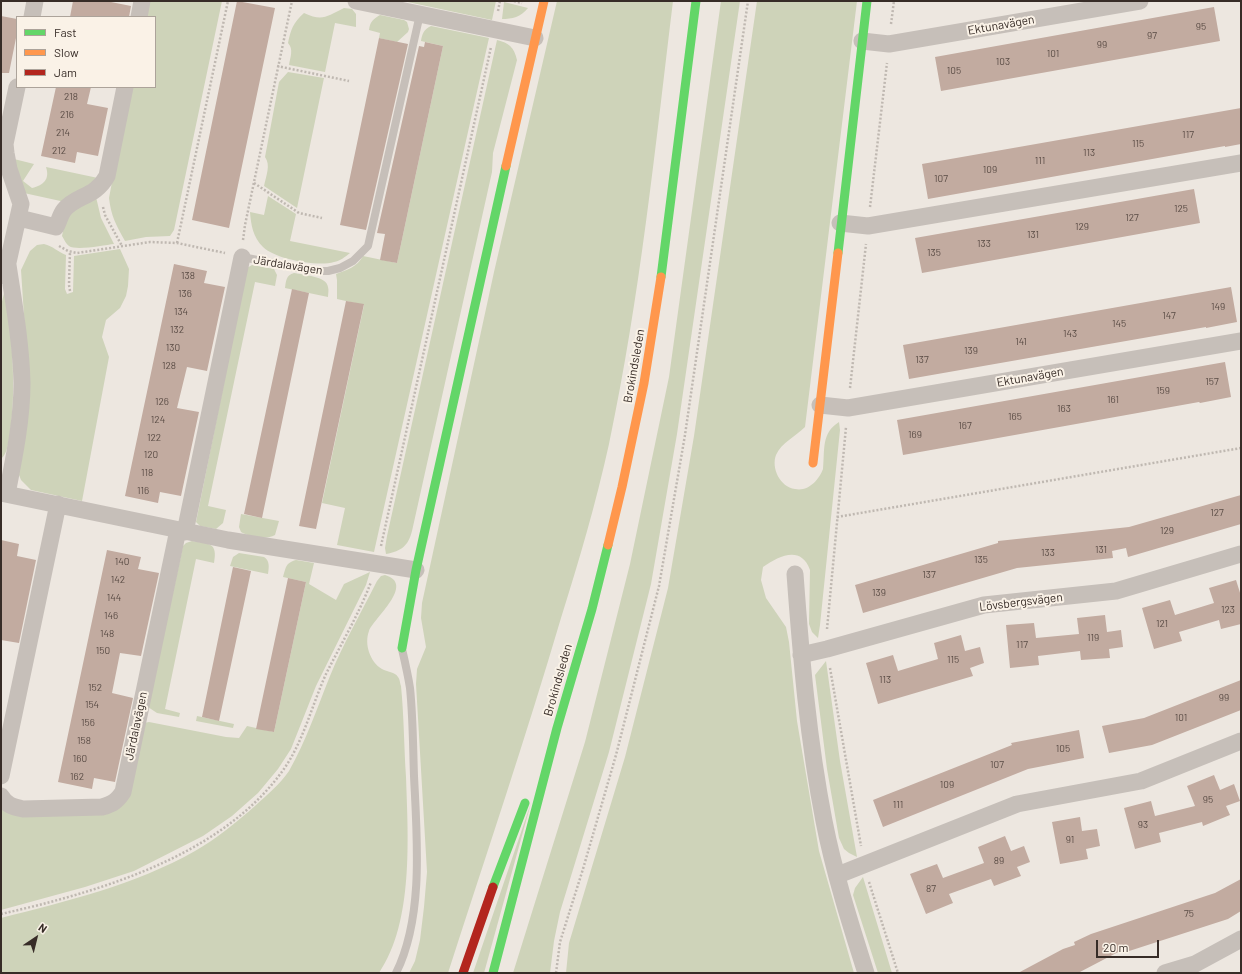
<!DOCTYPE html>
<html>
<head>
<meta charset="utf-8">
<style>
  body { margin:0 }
  #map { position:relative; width:1242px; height:974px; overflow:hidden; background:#ede7e0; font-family:Barlow,sans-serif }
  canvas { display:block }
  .frame { position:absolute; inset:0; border:2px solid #372c27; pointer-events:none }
  .legend { position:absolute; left:16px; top:16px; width:140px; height:72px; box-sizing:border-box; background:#faf2e7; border:1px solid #aca39a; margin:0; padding:5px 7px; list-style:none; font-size:12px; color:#372c27 }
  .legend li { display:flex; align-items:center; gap:8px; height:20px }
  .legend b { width:20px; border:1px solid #aca39a }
  .north { position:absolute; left:16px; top:918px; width:40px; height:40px; -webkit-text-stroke:3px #faf2e7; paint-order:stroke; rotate:35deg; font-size:11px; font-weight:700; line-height:16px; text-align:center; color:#372c27 }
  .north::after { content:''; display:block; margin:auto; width:14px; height:18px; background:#372c27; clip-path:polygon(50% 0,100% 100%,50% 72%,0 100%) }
  .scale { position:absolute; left:1096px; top:940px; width:63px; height:18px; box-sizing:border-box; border:2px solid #372c27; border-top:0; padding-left:5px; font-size:12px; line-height:14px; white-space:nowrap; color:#372c27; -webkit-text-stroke:3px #faf2e7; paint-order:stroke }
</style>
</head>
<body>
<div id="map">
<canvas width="1242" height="974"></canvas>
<div class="frame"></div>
<ul class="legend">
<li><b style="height:5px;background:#63d668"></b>Fast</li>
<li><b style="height:5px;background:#ff974d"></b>Slow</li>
<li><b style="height:5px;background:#b3261e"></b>Jam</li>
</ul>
<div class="north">N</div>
<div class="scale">20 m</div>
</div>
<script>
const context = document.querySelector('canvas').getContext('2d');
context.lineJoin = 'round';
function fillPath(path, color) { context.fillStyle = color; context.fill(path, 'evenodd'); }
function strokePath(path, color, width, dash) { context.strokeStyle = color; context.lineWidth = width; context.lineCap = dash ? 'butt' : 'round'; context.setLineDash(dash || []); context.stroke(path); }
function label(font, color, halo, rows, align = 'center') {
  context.font = font + ' Barlow,sans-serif'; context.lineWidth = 4; context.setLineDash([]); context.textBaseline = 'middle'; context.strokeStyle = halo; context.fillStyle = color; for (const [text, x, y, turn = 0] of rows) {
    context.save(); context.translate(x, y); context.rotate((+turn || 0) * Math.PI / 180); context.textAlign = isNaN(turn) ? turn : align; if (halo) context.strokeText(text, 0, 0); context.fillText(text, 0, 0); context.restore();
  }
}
const green = new Path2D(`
  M 147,1 L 222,1 L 174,230 L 170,236 L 146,237 L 125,241 C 116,225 111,216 109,198 L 130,87 L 155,87 L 155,17 L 144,17 Z
  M 403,1 L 496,1 L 492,20 Z
  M 557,1 L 673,1 C 655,149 640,298 609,444 C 596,503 579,561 561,618 C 526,737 486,855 448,973 L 409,973 L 415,961 L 420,940 L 424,907 L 427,872 L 416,684 L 417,669 L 426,647 L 421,618 L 422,603 L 494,272 Z
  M 721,1 L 740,1 L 677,434 L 651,584 L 609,752 L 560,912 L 554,941 L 550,973 L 513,973 L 585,742 L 630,564 L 669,377 Z
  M 757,1 L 857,1 L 805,427 C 796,436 781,443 776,455 C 771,468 780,487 795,489 C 808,492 819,480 823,469 C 825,450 821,433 839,422 L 840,430 L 820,625 L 818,638 L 812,632 L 809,624 L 810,570 C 801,545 779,556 763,567 L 761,580 L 766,598 L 786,627 L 789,642 L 797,721 L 819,851 L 854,973 L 566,973 L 569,943 L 625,757 L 668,588 L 694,436 Z
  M 504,2 L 528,8 C 521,17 512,19 502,19 Z
  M 344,8 L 352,9 L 356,14 L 356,27 L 335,23 L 325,72 L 289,65 C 290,58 294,49 288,43 C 291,29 293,23 304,13 C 323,22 327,16 344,8 Z
  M 380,15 L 404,20 L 407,22 L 409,29 L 408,32 L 397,42 L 379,38 L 380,33 L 369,30 C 370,22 373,19 380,15 Z
  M 431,26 L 489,38 L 374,552 L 337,545 L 345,508 L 322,503 L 364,305 L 337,299 L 337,280 L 336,274 C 347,270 357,267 363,256 L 397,263 L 443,46 L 421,41 C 422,34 424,29 431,26 Z
  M 497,40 C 509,43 514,47 517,60 L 493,153 L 492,172 L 412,531 C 408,546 402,551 386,554 L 385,548 L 387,536 Z
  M 288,72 L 324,78 L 297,208 L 264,186 C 266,176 271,165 265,157 L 279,82 Z
  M 14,159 L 34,164 L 23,181 L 32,188 C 44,185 50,179 46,167 L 98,178 L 65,202 L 24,193 Z
  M 268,196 L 296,214 L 290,241 L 350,253 C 345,257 340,261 334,262 C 317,267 275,259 263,247 C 253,237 251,225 250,212 L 264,215 Z
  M 96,197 L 101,218 L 114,244 C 105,245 76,251 69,246 C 66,244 64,239 62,236 L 66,217 L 72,210 Z
  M 44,244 C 53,246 58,252 66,255 L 65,289 L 67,294 L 73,292 L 74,256 L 120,249 L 129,269 L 128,286 L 126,296 L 120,308 L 106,320 L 102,337 L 109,357 L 82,501 L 31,490 L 21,480 L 19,475 L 25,331 L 21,270 L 30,251 L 37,245 Z
  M 252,265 L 274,269 L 277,275 L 275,286 L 255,282 L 208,506 L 226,510 L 223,523 L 216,529 L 200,526 L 196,522 L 247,268 Z
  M 294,273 C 303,275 327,276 328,287 C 329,290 328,294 328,297 L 285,288 C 286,281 286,275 294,273 Z
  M 7,291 C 11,340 17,385 10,434 C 8,442 8,453 1,459 L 1,306 L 4,293 Z
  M 241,514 L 279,521 L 275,535 C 266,540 250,537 241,532 L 239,527 Z
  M 192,541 C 209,544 218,542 214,563 L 196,559 L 165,709 L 180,713 L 179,717 L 157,713 L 148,707 L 183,546 L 186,543 Z
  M 239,553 L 264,557 C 270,561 269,567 268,574 L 230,566 L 233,557 Z
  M 296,560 L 314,563 L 309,584 L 336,600 L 344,584 L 370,572 L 366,585 L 316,686 L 291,749 L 278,769 L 258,793 L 232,816 L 203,836 L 134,871 L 85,887 L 1,910 L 2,809 L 109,809 L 144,723 L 149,722 L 226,737 L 239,738 L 247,726 L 274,732 L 306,582 L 283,577 C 286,568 285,563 296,560 Z
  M 385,575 C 416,584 374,618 369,631 C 364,644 370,662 382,669 C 387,672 395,672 398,677 C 400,679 400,684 401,686 C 404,716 404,747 406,777 C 408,836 414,922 379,973 L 1,973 L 1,918 C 67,901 135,885 195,851 C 216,839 237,822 255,806 C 267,795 280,784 289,771 C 306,741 317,708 330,676 C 343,644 361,613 377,581 L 381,576 Z
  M 826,661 L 840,761 L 857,857 L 849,853 L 844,849 L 839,838 L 827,769 L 815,675 Z
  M 197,716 L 234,724 L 233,728 L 196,721 Z
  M 531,803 L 484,973 L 473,973 Z
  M 863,877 L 892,973 L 878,973 L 853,895 L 855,888 Z`);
const building = new Path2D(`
  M 73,1 L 106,1 L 131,6 L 129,17 L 70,17 Z
  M 237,1 L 275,8 L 229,228 L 192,220 Z
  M 1214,7 L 1220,41 L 941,91 L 935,57 Z
  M 1,16 L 17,19 L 17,33 L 9,73 L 1,73 Z
  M 379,38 L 408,44 L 366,230 L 340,225 Z
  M 425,42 L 443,46 L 397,263 L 380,260 L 385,234 L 377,233 L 419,46 L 424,47 Z
  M 56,87 L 91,87 L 87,104 L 108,108 L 98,156 L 77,152 L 75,163 L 41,156 Z
  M 1241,108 L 1241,144 L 1225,147 L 1225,146 L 928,199 L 922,164 Z
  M 1194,189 L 1200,223 L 922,273 L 915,238 Z
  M 174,264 L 207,271 L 204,283 L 225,287 L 207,371 L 187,367 L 177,408 L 199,412 L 181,496 L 160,492 L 158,503 L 125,496 Z
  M 1231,287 L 1237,322 L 1206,328 L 1206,327 L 909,379 L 903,345 Z
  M 292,289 L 309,293 L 262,518 L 244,514 Z
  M 346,301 L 364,304 L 316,529 L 299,526 Z
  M 1225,362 L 1231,397 L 1200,403 L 1199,402 L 903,455 L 897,420 Z
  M 1241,495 L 1241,524 L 1128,557 L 1126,548 L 1112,551 L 1113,558 L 1017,568 L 863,613 L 855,585 L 998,543 L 998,541 L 1129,527 Z
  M 1,540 L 19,544 L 17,556 L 36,560 L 19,643 L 1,640 Z
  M 107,550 L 141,557 L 138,569 L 159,573 L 141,656 L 120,653 L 112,693 L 133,698 L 115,782 L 94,778 L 92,789 L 58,782 Z
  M 233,567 L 251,571 L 219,721 L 202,717 Z
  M 288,578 L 306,582 L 274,732 L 256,729 Z
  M 1236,580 L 1241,596 L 1241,624 L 1221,629 L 1219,620 L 1179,632 L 1182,641 L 1154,649 L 1142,608 L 1170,600 L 1175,615 L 1214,603 L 1209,588 Z
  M 1105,615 L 1107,632 L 1121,630 L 1123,647 L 1109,649 L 1110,658 L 1081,660 L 1080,651 L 1038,656 L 1039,665 L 1010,668 L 1006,625 L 1034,623 L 1036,638 L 1079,634 L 1077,618 Z
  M 961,635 L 965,651 L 980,647 L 984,663 L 970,668 L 973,676 L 878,704 L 866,663 L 893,655 L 898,671 L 938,659 L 934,643 Z
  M 1241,680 L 1241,710 L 1152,745 L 1109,753 L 1102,726 L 1144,718 Z
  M 1079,730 L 1084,758 L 1028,769 L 883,827 L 873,800 L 1012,745 L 1011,743 Z
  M 1214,775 L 1220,790 L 1234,784 L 1240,801 L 1226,806 L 1230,815 L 1203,826 L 1202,822 L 1159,833 L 1161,842 L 1135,849 L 1124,808 L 1151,801 L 1155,816 L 1195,806 L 1187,786 Z
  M 1080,817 L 1082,831 L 1097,829 L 1100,846 L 1086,849 L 1088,859 L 1060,864 L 1052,822 Z
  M 1005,836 L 1011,851 L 1024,846 L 1030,862 L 1017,867 L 1021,876 L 994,886 L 991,879 L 949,894 L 953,903 L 926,914 L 910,874 L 937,864 L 943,878 L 984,863 L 978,847 Z
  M 1241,879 L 1241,911 L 1228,919 L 1123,953 L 1122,950 L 1078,973 L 1018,973 L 1063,949 L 1075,945 L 1074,942 L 1091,934 L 1215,893 Z`);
const path = new Path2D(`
  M 514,1 L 522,3
  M 498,11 L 500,1
  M 891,24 L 894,1
  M 277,66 L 349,81
  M 254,183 L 299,213 L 322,218
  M 103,207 L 105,215 L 122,246
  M 870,207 L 887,63
  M 243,240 L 245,225 L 292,1
  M 177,243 L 228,1
  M 59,246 L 68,251 L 77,253 L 150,242 L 177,243 L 225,253
  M 70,291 L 69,285 L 70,251
  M 850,388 L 866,244
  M 837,517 L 1241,448
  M 381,546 L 491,47
  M 827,629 L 846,427
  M 830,668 L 861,846
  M 869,882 L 898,973
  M 1,914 C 98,892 219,857 281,773 C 303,744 311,707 326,674 C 341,644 359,614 371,582
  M 556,973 L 560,942 L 583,869 L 616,755 L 659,586 L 685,435 L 748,1`);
const lane = new Path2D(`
  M 242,257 L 314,271 L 328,271 L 340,268 L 353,261 L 368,246 L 420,14
  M 396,973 C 424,917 417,838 414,776 C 413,747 413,717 410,688 C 408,675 405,662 402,649`);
const street = new Path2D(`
  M 356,1 L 535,38
  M 32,17 L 35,1
  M 139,17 L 142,1
  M 862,41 L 889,44 L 1140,1
  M 19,218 L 56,227 C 59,222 60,215 64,210 C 76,195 95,198 107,176 L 125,87
  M 840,223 L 868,226 L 1241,163
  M 5,276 L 21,204 L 9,169 L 6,153 L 5,144 L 17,87
  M 820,405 L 848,408 L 1241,341
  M 1,493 L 228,540 L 416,570
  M 7,494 C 14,458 22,420 22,383 C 21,343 14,304 8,265
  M 185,532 L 242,257
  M 795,574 C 801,656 808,739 824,821 C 834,872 850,923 866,973
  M 801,655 L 827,649 L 984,605 L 1116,591 L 1241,554
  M 1,776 L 58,504
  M 1,796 C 6,805 13,807 23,809 L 102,807 C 113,804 117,801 123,792 L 178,530
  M 838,875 L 1017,804 L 1141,781 L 1241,741
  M 1165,973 L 1195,964 L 1241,939`);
const fast = new Path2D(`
  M 838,253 L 867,1
  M 661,277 L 696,1
  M 402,648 L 416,570 L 506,166
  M 493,887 L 525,803
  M 493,973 L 557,728 L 592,609 L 608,545`);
const slow = new Path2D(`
  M 506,166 L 544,1
  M 813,463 L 838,253
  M 608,545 L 622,487 L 644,383 L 661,277`);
const jam = new Path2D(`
  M 463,973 L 493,887`);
const numberNames = [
  ["95",1201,27],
  ["97",1152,36],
  ["99",1102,45],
  ["101",1053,54],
  ["103",1003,62],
  ["105",954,71],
  ["218",71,97],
  ["216",67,115],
  ["214",63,133],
  ["117",1188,135],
  ["115",1138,144],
  ["212",59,151],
  ["113",1089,153],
  ["111",1040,161],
  ["109",990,170],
  ["107",941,179],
  ["125",1181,209],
  ["127",1132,218],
  ["129",1082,227],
  ["131",1033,235],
  ["133",984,244],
  ["135",934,253],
  ["138",188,276],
  ["136",185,294],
  ["149",1218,307],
  ["134",181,312],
  ["147",1169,316],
  ["145",1119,324],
  ["132",177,330],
  ["143",1070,334],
  ["141",1021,342],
  ["130",173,348],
  ["139",971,351],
  ["137",922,360],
  ["128",169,366],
  ["157",1212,382],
  ["159",1163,391],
  ["161",1113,400],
  ["126",162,402],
  ["163",1064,409],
  ["165",1015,417],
  ["124",158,420],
  ["167",965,426],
  ["169",915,435],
  ["122",154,438],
  ["120",151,455],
  ["118",147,473],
  ["116",143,491],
  ["127",1217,513],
  ["129",1167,531],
  ["131",1101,550],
  ["133",1048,553],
  ["135",981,560],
  ["140",122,562],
  ["137",929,575],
  ["142",118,580],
  ["139",879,593],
  ["144",114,598],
  ["123",1228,610],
  ["146",111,616],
  ["121",1162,624],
  ["148",107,634],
  ["119",1093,638],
  ["117",1022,645],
  ["150",103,651],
  ["115",953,660],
  ["113",885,680],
  ["152",95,688],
  ["99",1224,698],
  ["154",92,705],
  ["101",1181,718],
  ["156",88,723],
  ["158",84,741],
  ["105",1063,749],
  ["160",80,759],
  ["107",997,765],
  ["162",77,777],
  ["109",947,785],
  ["95",1208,800],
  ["111",898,805],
  ["93",1143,825],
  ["91",1070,840],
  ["89",999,861],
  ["87",931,889],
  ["75",1189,914]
];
const streetNames = [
  ["Ektunavägen",1001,25,-10],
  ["Järdalavägen",288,265,9],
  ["Brokindsleden",634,366,-80],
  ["Ektunavägen",1030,377,-10],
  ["Lövsbergsvägen",1021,602,-7],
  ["Brokindsleden",558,680,-74],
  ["Järdalavägen",136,726,-78]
];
fillPath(green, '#ced3b9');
fillPath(building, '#c2aba0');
strokePath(path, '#bfb8b1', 2.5, [2, 2]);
strokePath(lane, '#c6bfb9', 8);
strokePath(street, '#c6bfb9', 17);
strokePath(fast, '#63d668', 9);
strokePath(slow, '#ff974d', 9);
strokePath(jam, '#b3261e', 9);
label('10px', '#5a4c45', null, numberNames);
label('12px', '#372c27', '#faf2e7', streetNames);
</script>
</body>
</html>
